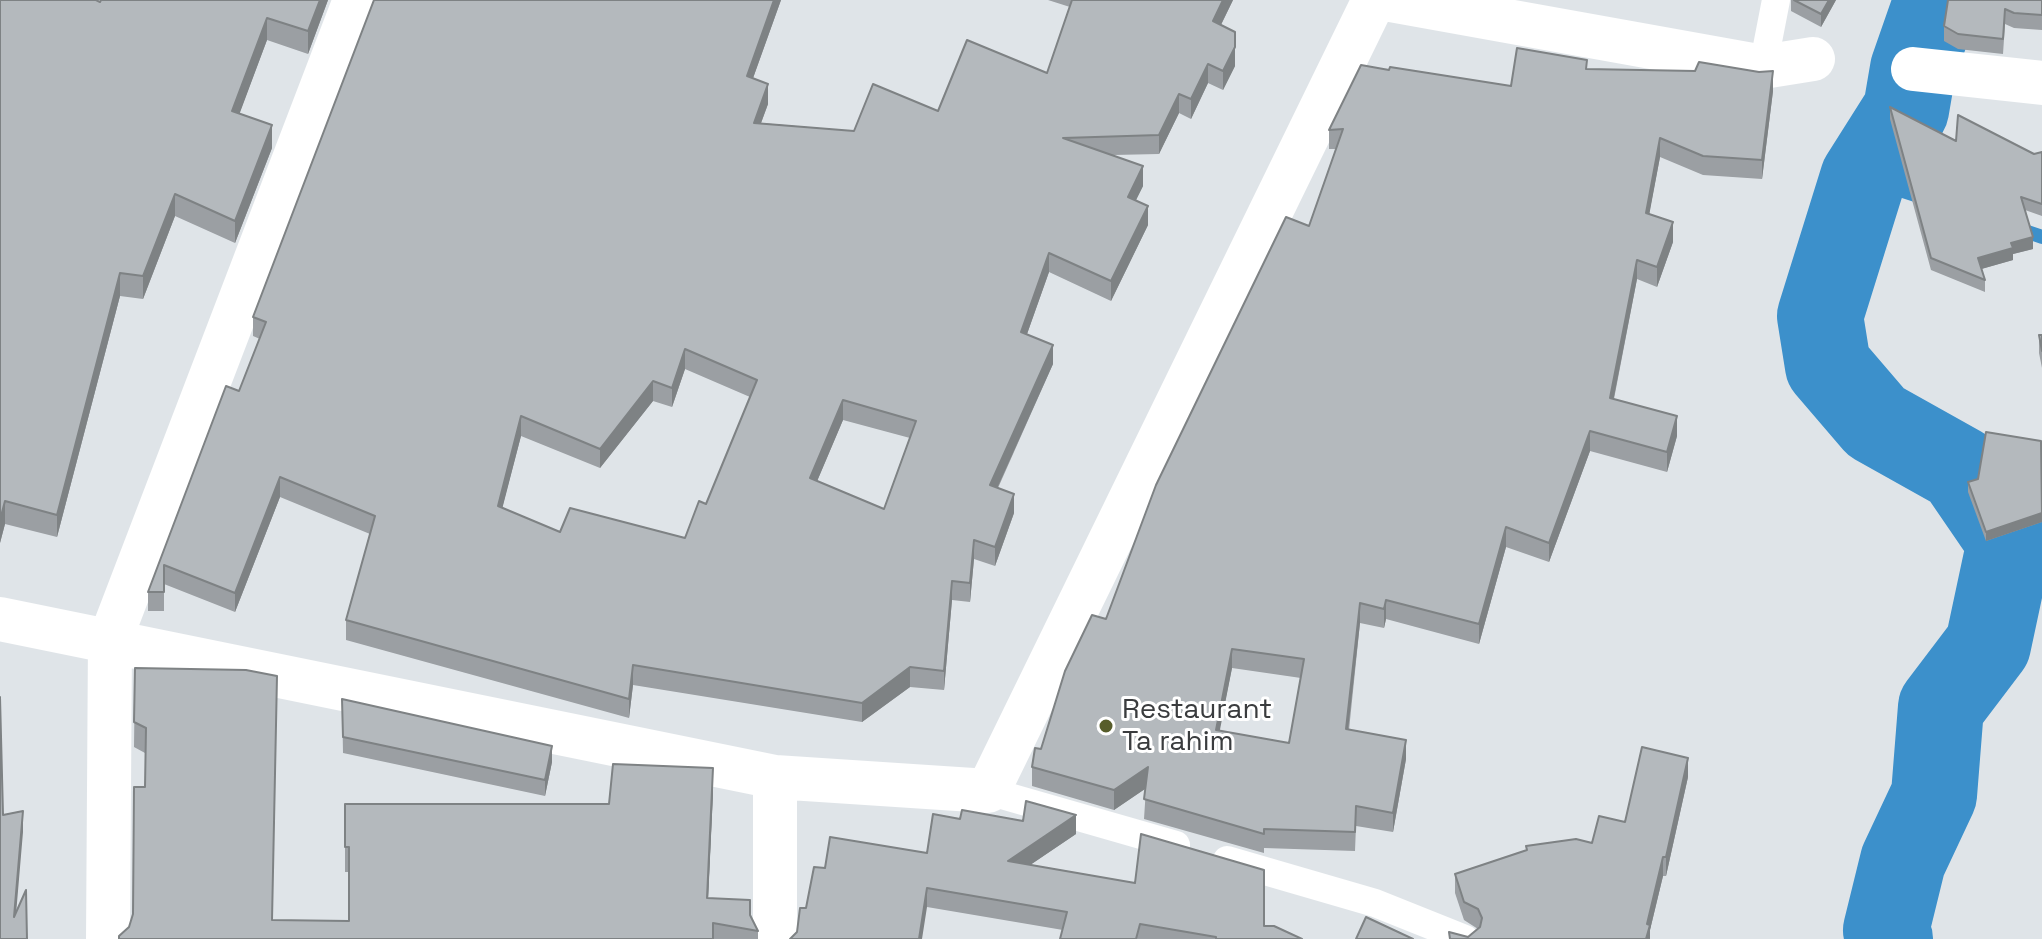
<!DOCTYPE html>
<html>
<head>
<meta charset="utf-8">
<style>
  body { margin:0 }
  canvas { display:block; background:#dfe4e8 }
</style>
</head>
<body>
<canvas width="2042" height="939"></canvas>
<script>
const context = document.querySelector('canvas').getContext('2d');
context.lineJoin = 'round';
function strokePath(path, color, width, dash) { context.strokeStyle = color; context.lineWidth = width; context.lineCap = dash ? 'butt' : 'round'; context.setLineDash(dash || []); context.stroke(path); }
function fillPath(path, color) { context.fillStyle = color; context.fill(path, 'evenodd'); }
function label(font, color, halo, rows, align = 'center') {
  context.font = font + ' "Space Grotesk",sans-serif'; context.lineWidth = 6; context.setLineDash([]); context.textBaseline = 'middle'; context.strokeStyle = halo; context.fillStyle = color; for (const [text, x, y, turn = 0] of rows) {
    context.save(); context.translate(x, y); context.rotate((+turn || 0) * Math.PI / 180); context.textAlign = isNaN(turn) ? turn : align; if (halo) context.strokeText(text, 0, 0); context.fillText(text, 0, 0); context.restore();
  }
}
const stream = new Path2D(`
  M 1863,178 L 1928,199
  M 2016,228 L 2042,237`);
const river = new Path2D(`
  M 1890,939 L 1886,930 L 1903,861 L 1934,795 L 1941,707 L 1988,645 L 2010,542 L 1960,469 L 1876,422 L 1828,366 L 1820,316 L 1863,178 L 1906,110 L 1913,69 L 1937,0`);
const service = new Path2D(`
  M 1763,67 L 1776,0
  M 988,791 L 1176,845
  M 1227,860 L 1375,903 L 1465,939`);
const minor = new Path2D(`
  M 0,619 L 775,777 L 988,791 L 1374,0
  M 775,777 L 775,939
  M 108,939 L 110,640 L 355,0`);
const tertiary = new Path2D(`
  M 1391,0 L 1763,67 L 1813,59
  M 1913,69 L 2042,83`);
const wall = new Path2D(`
  M 0,0 L 100,2 L 101,0 L 328,0 L 308,54 L 267,40 L 239,114 L 272,148 L 235,243 L 175,216 L 143,299 L 120,296 L 57,537 L 5,524 L 0,543 Z
  M 374,0 L 781,0 L 753,78 L 768,104 L 761,123 L 854,131 L 938,111 L 1047,73 L 1070,7 L 1048,0 L 1233,0 L 1221,25 L 1235,47 L 1235,66 L 1223,90 L 1208,83 L 1191,119 L 1179,113 L 1159,154 L 1113,155 L 1143,186 L 1136,200 L 1148,225 L 1111,301 L 1049,272 L 1027,334 L 1053,364 L 998,488 L 1014,513 L 995,566 L 974,559 L 970,602 L 952,600 L 944,690 L 910,687 L 862,722 L 633,685 L 629,718 L 346,640 L 346,620 L 370,534 L 280,497 L 235,612 L 164,584 L 164,611 L 148,611 L 148,592 L 239,391 L 260,339 L 253,336 L 253,317 ZM 685,369 L 750,397 L 706,504 L 685,538 L 560,532 L 502,508 L 521,436 L 600,468 L 653,401 L 672,407 ZM 843,420 L 910,438 L 884,509 L 817,481 Z
  M 1791,0 L 1836,0 L 1821,27 L 1791,11 Z
  M 2042,0 L 2042,30 L 2014,28 L 2005,24 L 2003,54 L 1958,49 L 1944,41 L 1944,26 Z
  M 1587,69 L 1773,91 L 1762,179 L 1703,175 L 1660,157 L 1649,214 L 1673,242 L 1657,287 L 1637,279 L 1614,399 L 1677,436 L 1667,472 L 1590,451 L 1549,562 L 1506,547 L 1479,644 L 1386,619 L 1384,628 L 1360,623 L 1349,730 L 1406,759 L 1393,832 L 1356,826 L 1355,851 L 1264,848 L 1264,853 L 1144,819 L 1146,788 L 1114,810 L 1032,786 L 1032,767 L 1106,619 L 1309,226 L 1337,149 L 1329,149 L 1329,130 L 1389,70 L 1511,86 ZM 1232,668 L 1301,678 L 1289,743 L 1219,731 Z
  M 1890,107 L 1956,141 L 2034,154 L 2042,152 L 2042,216 L 2025,210 L 2033,249 L 2013,254 L 2013,260 L 1981,269 L 1985,280 L 1985,292 L 1931,270 L 1890,119 Z
  M 2039,335 L 2042,335 L 2042,368 L 2039,353 Z
  M 2042,444 L 2042,522 L 1986,541 L 1968,492 L 1968,482 L 1978,479 Z
  M 135,668 L 273,920 L 349,921 L 349,872 L 345,872 L 345,804 L 609,804 L 713,793 L 708,898 L 750,915 L 758,931 L 758,939 L 119,939 L 129,927 L 133,914 L 145,787 L 145,753 L 134,747 Z
  M 342,699 L 552,762 L 545,796 L 343,753 Z
  M 1688,777 L 1666,876 L 1663,876 L 1650,930 L 1650,939 L 1449,939 L 1449,932 L 1468,937 L 1478,929 L 1464,920 L 1455,893 L 1455,874 L 1592,843 L 1625,822 Z
  M 960,819 L 1076,834 L 1030,865 L 1264,926 L 1302,939 L 1060,939 L 1063,930 L 927,907 L 797,932 L 806,908 L 825,868 L 927,853 Z`);
const shadedWall = new Path2D(`
  M 320,0 L 328,0 L 308,54 L 308,31 Z
  M 774,0 L 781,0 L 747,95 L 747,76 Z
  M 1223,0 L 1233,0 L 1213,41 L 1213,21 Z
  M 1829,0 L 1836,0 L 1821,27 L 1821,14 Z
  M 267,18 L 267,40 L 232,134 L 232,111 Z
  M 1235,47 L 1235,66 L 1223,90 L 1223,71 Z
  M 1208,64 L 1208,83 L 1191,119 L 1191,99 Z
  M 1773,71 L 1773,91 L 1762,179 L 1762,160 Z
  M 768,84 L 768,104 L 754,142 L 754,123 Z
  M 1179,94 L 1179,113 L 1159,154 L 1159,135 Z
  M 272,125 L 272,148 L 235,243 L 235,221 Z
  M 1660,138 L 1660,157 L 1646,232 L 1646,213 Z
  M 1143,166 L 1143,186 L 1128,216 L 1128,197 Z
  M 175,194 L 175,216 L 143,299 L 143,276 Z
  M 1148,206 L 1148,225 L 1111,301 L 1111,281 Z
  M 1673,222 L 1673,242 L 1657,287 L 1657,267 Z
  M 2033,237 L 2033,249 L 2013,254 L 2013,260 L 1978,270 L 1978,258 L 2011,243 Z
  M 1049,253 L 1049,272 L 1021,351 L 1021,332 Z
  M 1637,260 L 1637,279 L 1610,417 L 1610,398 Z
  M 120,273 L 120,296 L 57,537 L 57,515 Z
  M 1053,345 L 1053,364 L 990,504 L 990,485 Z
  M 685,349 L 685,369 L 672,407 L 672,388 Z
  M 653,381 L 653,401 L 600,468 L 600,449 Z
  M 843,400 L 843,420 L 810,498 L 810,478 Z
  M 521,416 L 521,436 L 498,525 L 498,506 Z
  M 1677,416 L 1677,436 L 1667,472 L 1667,452 Z
  M 1590,431 L 1590,451 L 1549,562 L 1549,543 Z
  M 280,477 L 280,497 L 235,612 L 235,593 Z
  M 1014,494 L 1014,513 L 995,566 L 995,547 Z
  M 5,501 L 5,524 L 0,543 L 0,520 Z
  M 2042,513 L 2042,522 L 1986,541 L 1986,532 Z
  M 1506,527 L 1506,547 L 1479,644 L 1479,624 Z
  M 974,540 L 974,559 L 970,602 L 970,583 Z
  M 952,581 L 952,600 L 944,690 L 944,671 Z
  M 1386,600 L 1386,619 L 1384,628 L 1384,609 Z
  M 1360,603 L 1360,623 L 1346,748 L 1346,729 Z
  M 1232,649 L 1232,668 L 1216,750 L 1216,730 Z
  M 633,665 L 633,685 L 629,718 L 629,699 Z
  M 910,667 L 910,687 L 862,722 L 862,703 Z
  M 1406,740 L 1406,759 L 1393,832 L 1393,813 Z
  M 552,746 L 552,762 L 545,796 L 545,780 Z
  M 1688,758 L 1688,777 L 1666,876 L 1666,857 Z
  M 1148,767 L 1148,787 L 1114,810 L 1114,790 Z
  M 713,768 L 713,793 L 707,923 L 707,898 Z
  M 23,811 L 23,832 L 14,938 L 14,917 Z
  M 1076,815 L 1076,834 L 1008,880 L 1008,861 Z
  M 1663,857 L 1663,876 L 1650,930 L 1650,939 L 1646,939 L 1647,924 Z
  M 927,888 L 927,907 L 922,939 L 919,939 Z`);
const building = new Path2D(`
  M 0,0 L 96,0 L 100,2 L 101,0 L 320,0 L 308,31 L 267,18 L 232,111 L 272,125 L 235,221 L 175,194 L 143,276 L 120,273 L 57,515 L 5,501 L 0,520 Z
  M 374,0 L 774,0 L 747,76 L 768,84 L 754,123 L 854,131 L 873,84 L 938,111 L 967,40 L 1047,73 L 1072,0 L 1223,0 L 1213,21 L 1235,32 L 1235,47 L 1223,71 L 1208,64 L 1191,99 L 1179,94 L 1159,135 L 1063,138 L 1143,166 L 1128,197 L 1148,206 L 1111,281 L 1049,253 L 1021,332 L 1053,345 L 990,485 L 1014,494 L 995,547 L 974,540 L 970,583 L 952,581 L 944,671 L 910,667 L 862,703 L 633,665 L 629,699 L 346,620 L 375,516 L 280,477 L 235,593 L 164,565 L 164,592 L 148,592 L 226,386 L 239,391 L 266,322 L 253,317 ZM 685,349 L 757,380 L 706,504 L 699,501 L 685,538 L 570,508 L 560,532 L 498,506 L 521,416 L 600,449 L 653,381 L 672,388 ZM 843,400 L 916,421 L 884,509 L 810,478 Z
  M 1794,0 L 1829,0 L 1821,14 Z
  M 1948,0 L 2042,0 L 2042,15 L 2014,13 L 2005,9 L 2003,39 L 1958,34 L 1944,26 Z
  M 1517,48 L 1587,60 L 1586,69 L 1695,71 L 1699,62 L 1759,72 L 1773,71 L 1762,160 L 1703,156 L 1660,138 L 1646,213 L 1673,222 L 1657,267 L 1637,260 L 1610,398 L 1677,416 L 1667,452 L 1590,431 L 1549,543 L 1506,527 L 1479,624 L 1386,600 L 1384,609 L 1360,603 L 1346,729 L 1406,740 L 1393,813 L 1356,806 L 1355,832 L 1264,829 L 1264,834 L 1144,799 L 1148,767 L 1114,790 L 1032,767 L 1035,748 L 1041,749 L 1065,671 L 1092,615 L 1106,619 L 1156,485 L 1286,217 L 1309,226 L 1343,129 L 1329,130 L 1361,65 L 1389,70 L 1390,67 L 1511,86 ZM 1232,649 L 1304,659 L 1289,743 L 1216,730 Z
  M 1890,107 L 1956,141 L 1958,115 L 2034,154 L 2042,152 L 2042,204 L 2021,197 L 2033,237 L 2011,243 L 2013,248 L 1978,258 L 1985,280 L 1931,258 Z
  M 2039,335 L 2042,335 L 2042,351 Z
  M 1986,432 L 2041,441 L 2042,513 L 1986,532 L 1968,482 L 1978,479 Z
  M 135,668 L 246,670 L 277,676 L 272,920 L 349,921 L 349,847 L 345,847 L 345,804 L 609,804 L 613,764 L 713,768 L 707,898 L 750,900 L 750,915 L 758,931 L 713,923 L 713,939 L 119,939 L 119,936 L 129,927 L 133,914 L 134,787 L 145,787 L 146,728 L 134,722 Z
  M 0,697 L 3,815 L 23,811 L 14,917 L 26,890 L 27,939 L 0,939 Z
  M 342,699 L 552,746 L 545,780 L 343,737 Z
  M 1642,747 L 1688,758 L 1666,857 L 1663,857 L 1647,924 L 1650,925 L 1646,939 L 1450,939 L 1449,932 L 1468,937 L 1480,927 L 1482,918 L 1478,909 L 1464,902 L 1455,874 L 1527,850 L 1526,846 L 1576,839 L 1592,843 L 1599,816 L 1625,822 Z
  M 1026,801 L 1076,815 L 1008,861 L 1135,883 L 1141,834 L 1264,870 L 1264,926 L 1274,926 L 1302,939 L 1216,939 L 1216,937 L 1140,924 L 1136,939 L 1060,939 L 1067,912 L 927,888 L 919,939 L 790,939 L 797,932 L 800,908 L 806,908 L 814,867 L 825,868 L 830,837 L 927,853 L 933,814 L 960,819 L 962,810 L 1023,821 Z
  M 1366,917 L 1413,939 L 1356,939 Z`);
const markers = [
  [1106,726,8,"#575d2b"]
];
const poiNames = [
  ["Restaurant",1122,710],
  ["Ta rahim",1122,742]
];
strokePath(stream, '#3c90cb', 14);
strokePath(river, '#3c90cb', 86);
strokePath(service, '#fff', 28);
strokePath(minor, '#fff', 44);
strokePath(tertiary, '#fff', 44);
fillPath(wall, '#9b9fa3');
fillPath(shadedWall, '#7e8284');
fillPath(building, '#b4b9bd');
strokePath(building, '#7e8284', 2);
for (const [x, y, r, color] of markers) { const dot = new Path2D(); dot.arc(x, y, r, 0, 2 * Math.PI); context.fillStyle = color; context.fill(dot); strokePath(dot, '#fff', 3); }
label('28px', '#3a3c3e', '#fff', poiNames, 'left');
</script>
</body>
</html>
